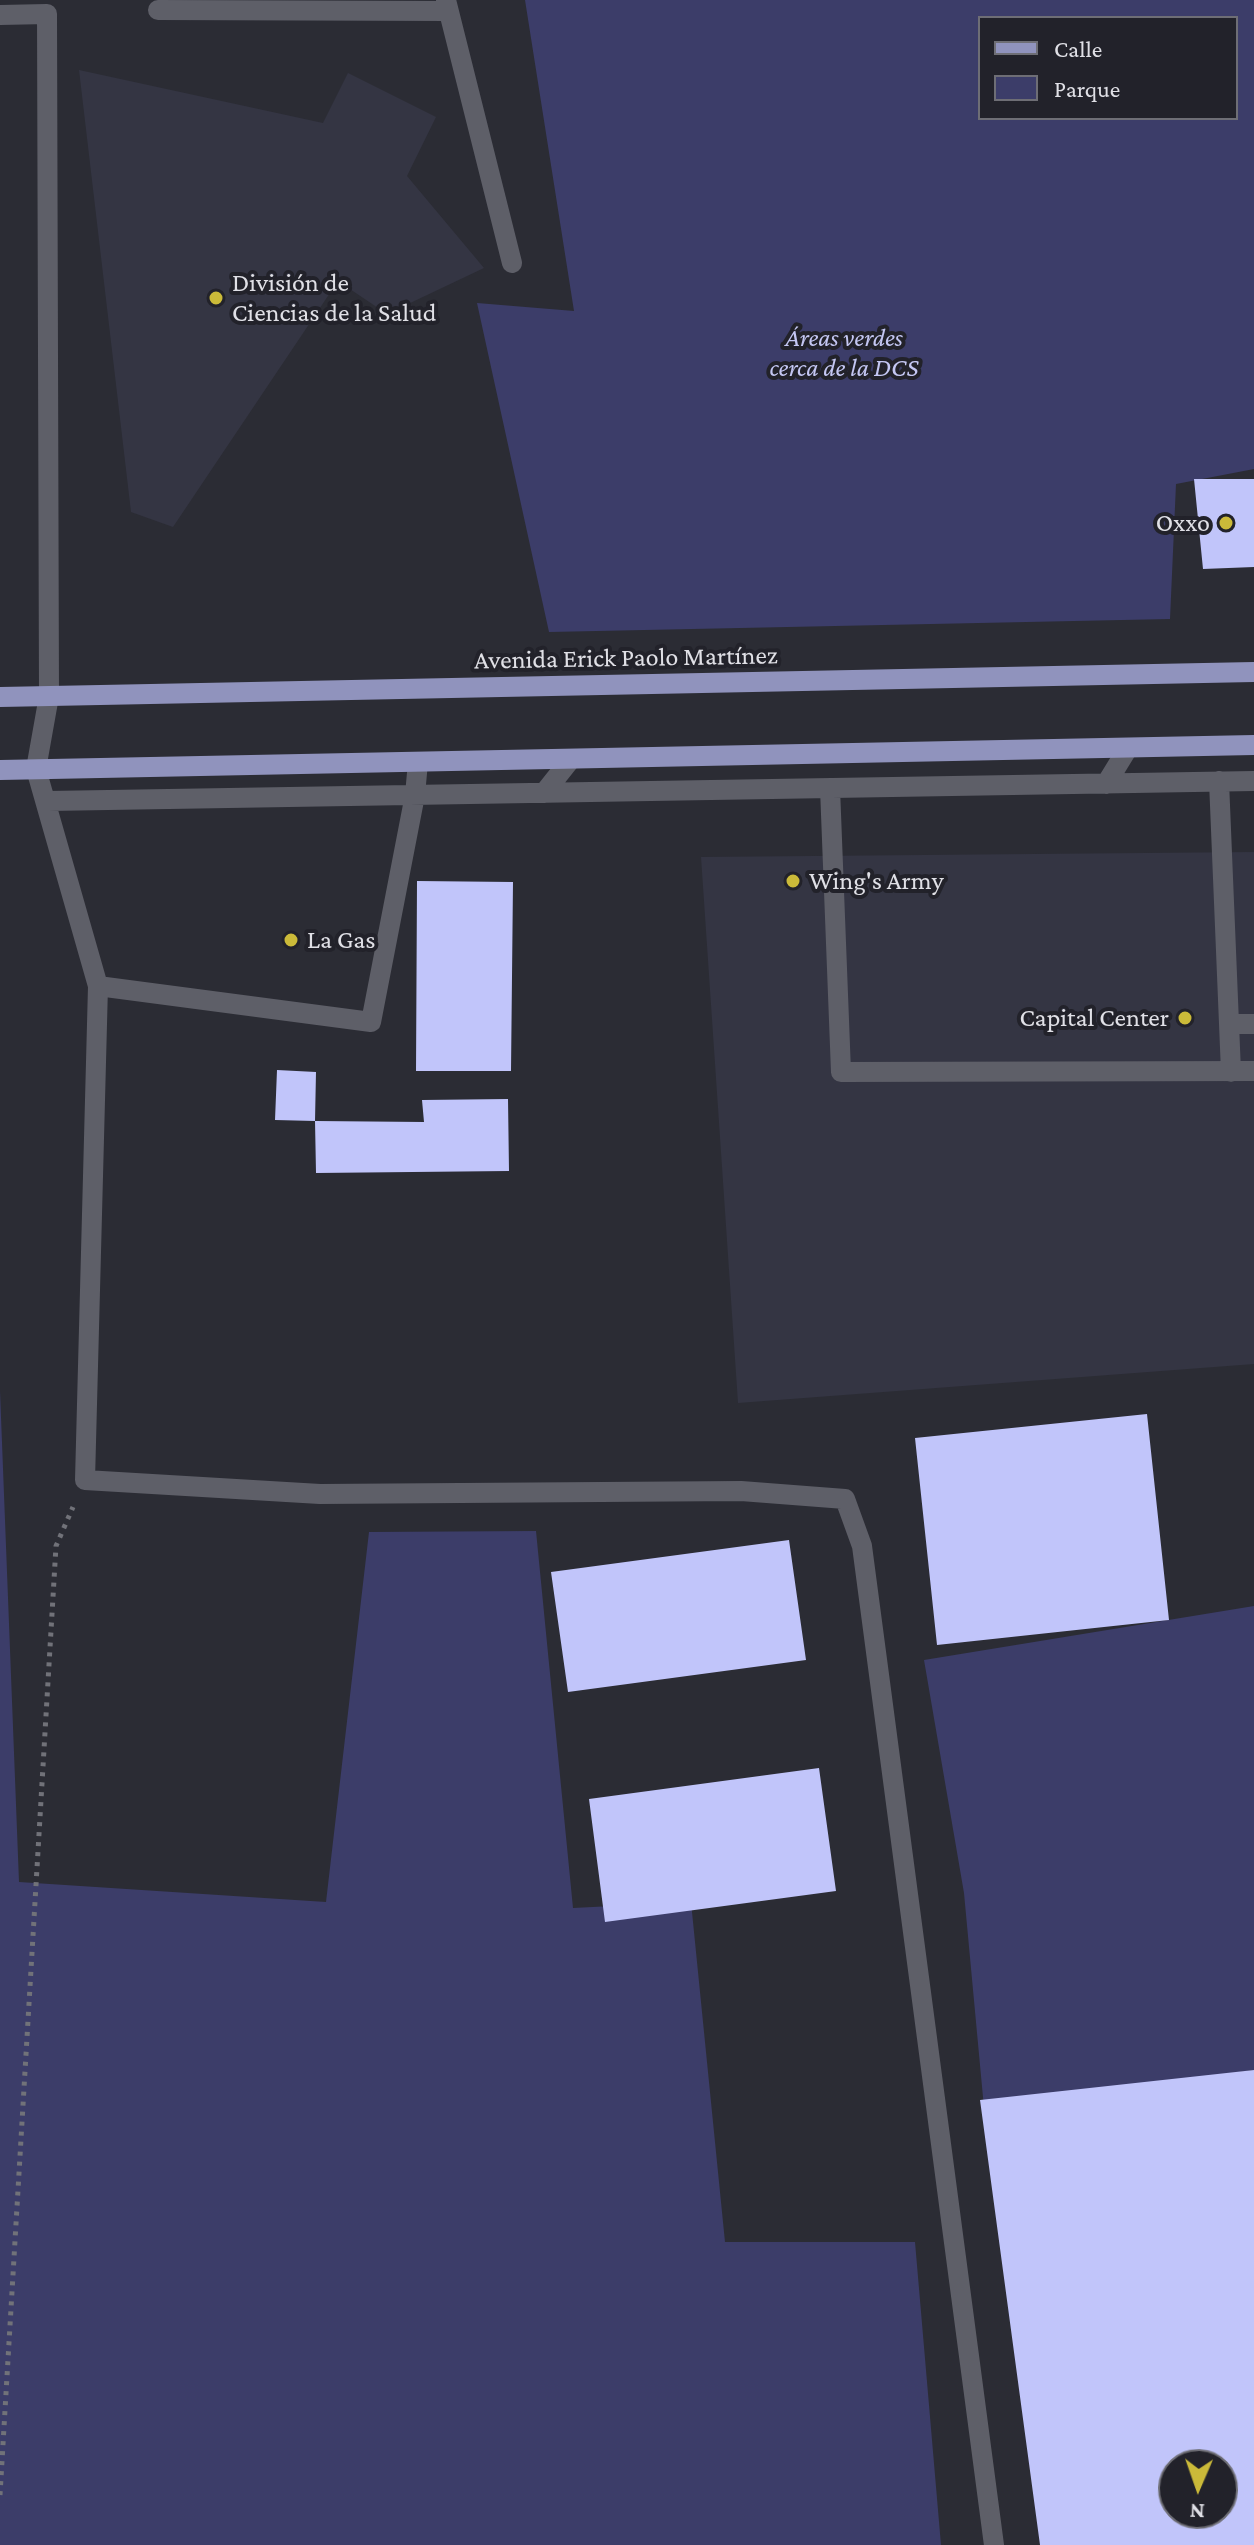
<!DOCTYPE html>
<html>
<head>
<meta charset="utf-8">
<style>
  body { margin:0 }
  #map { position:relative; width:1254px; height:2545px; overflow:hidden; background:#2b2c34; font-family:"Crimson Pro",serif }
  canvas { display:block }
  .legend { position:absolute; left:978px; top:16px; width:260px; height:104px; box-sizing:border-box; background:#22222a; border:2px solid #6e6e75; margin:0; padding:10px 14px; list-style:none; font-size:24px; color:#e0e0e6 }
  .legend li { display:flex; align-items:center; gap:16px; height:40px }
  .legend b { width:40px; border:2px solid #6e6e75 }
  .north { position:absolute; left:1158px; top:2449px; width:80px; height:80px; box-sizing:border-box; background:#22222a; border:2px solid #6e6e75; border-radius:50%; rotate:182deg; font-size:22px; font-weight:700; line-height:32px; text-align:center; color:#e0e0e6 }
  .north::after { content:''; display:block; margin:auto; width:28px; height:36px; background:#cbba39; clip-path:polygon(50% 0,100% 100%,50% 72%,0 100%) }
</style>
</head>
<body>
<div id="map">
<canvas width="1254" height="2545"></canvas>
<ul class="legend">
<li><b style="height:10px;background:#9093bd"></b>Calle</li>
<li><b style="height:22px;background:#3c3d69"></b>Parque</li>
</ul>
<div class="north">N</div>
</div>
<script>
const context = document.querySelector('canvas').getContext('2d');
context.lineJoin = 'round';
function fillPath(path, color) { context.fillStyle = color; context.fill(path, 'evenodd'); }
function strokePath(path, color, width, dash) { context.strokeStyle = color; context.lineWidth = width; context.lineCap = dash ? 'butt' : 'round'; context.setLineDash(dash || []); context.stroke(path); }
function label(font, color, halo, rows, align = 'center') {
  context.font = font + ' "Crimson Pro",serif'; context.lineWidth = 8; context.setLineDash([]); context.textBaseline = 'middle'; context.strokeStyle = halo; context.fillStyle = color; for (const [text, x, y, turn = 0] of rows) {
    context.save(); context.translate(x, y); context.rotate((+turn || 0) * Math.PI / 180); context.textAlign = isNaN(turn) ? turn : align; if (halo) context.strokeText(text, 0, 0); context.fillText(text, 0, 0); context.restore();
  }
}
const built = new Path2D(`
  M 79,70 L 323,123 L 348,73 L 436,117 L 407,176 L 484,268 L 387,314 L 338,281 L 173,527 L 131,512 Z
  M 1254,852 L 1254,1364 L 738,1403 L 701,857 Z`);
const green = new Path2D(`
  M 525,0 L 1254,0 L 1254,469 L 1176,484 L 1170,619 L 549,632 L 477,303 L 574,311 ZM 980,18 L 1236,18 L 1236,118 L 980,118 Z
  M 0,1391 L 19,1882 L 326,1902 L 369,1532 L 536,1531 L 573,1908 L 691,1902 L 725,2242 L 915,2242 L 941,2545 L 0,2545 Z
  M 1254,1606 L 1254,2070 L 984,2108 L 964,1893 L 924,1660 Z`);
const building = new Path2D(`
  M 1194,479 L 1254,479 L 1254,567 L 1203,569 Z
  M 417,881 L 513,882 L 511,1071 L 416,1071 Z
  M 277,1070 L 316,1072 L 315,1121 L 424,1122 L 422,1100 L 508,1099 L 509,1171 L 316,1173 L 315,1121 L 275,1120 Z
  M 1147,1414 L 1169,1620 L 937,1645 L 915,1438 Z
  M 789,1540 L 806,1660 L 568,1692 L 551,1572 Z
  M 819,1768 L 836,1891 L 605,1922 L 589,1799 Z
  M 1254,2070 L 1254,2545 L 1040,2545 L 980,2100 ZM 1174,2465 L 1222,2465 L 1222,2513 L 1174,2513 Z`);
const path = new Path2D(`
  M 0,2495 L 56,1546 L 73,1507`);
const minor = new Path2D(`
  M 446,0 L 512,263
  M 158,10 L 447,11
  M 0,15 L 47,14 L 49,696 L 36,769 L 98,986 L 85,1480 L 320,1494 L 741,1491 L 845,1499 L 862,1546 L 994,2545
  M 1219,781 L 1231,1072
  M 1106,784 L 1128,748
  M 830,788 L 841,1072 L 1254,1071
  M 544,793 L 571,759
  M 48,801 L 1254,781
  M 98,986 L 371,1022 L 415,795 L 418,762
  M 1229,1024 L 1254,1024`);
const major = new Path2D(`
  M 0,697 L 1254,672
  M 0,770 L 1254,745`);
const markers = [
  [216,298,8,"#cbba39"],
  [1226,523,8,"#cbba39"],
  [793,881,8,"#cbba39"],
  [291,940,8,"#cbba39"],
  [1185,1018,8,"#cbba39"]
];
const poiNames = [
  ["División de",232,283],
  ["Ciencias de la Salud",232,313],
  ["Oxxo",1210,523,"right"],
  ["Wing's Army",809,881],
  ["La Gas",307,940],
  ["Capital Center",1169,1018,"right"]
];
const parkNames = [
  ["Áreas verdes",844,338],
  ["cerca de la DCS",844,368]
];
const streetNames = [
  ["Avenida Erick Paolo Martínez",626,658,-1]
];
fillPath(built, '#343543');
fillPath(green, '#3c3d69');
fillPath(building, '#c1c5fa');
strokePath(path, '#717279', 5, [4, 6]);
strokePath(minor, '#5e5f68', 20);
strokePath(major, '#9093bd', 20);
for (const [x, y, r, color] of markers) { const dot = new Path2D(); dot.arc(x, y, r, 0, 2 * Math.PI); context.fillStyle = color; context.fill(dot); strokePath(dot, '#22222a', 3); }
label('26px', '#e0e0e6', '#22222a', poiNames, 'left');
label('italic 26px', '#c4c7f3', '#22222a', parkNames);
label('26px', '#e0e0e6', '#22222a', streetNames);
</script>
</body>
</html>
